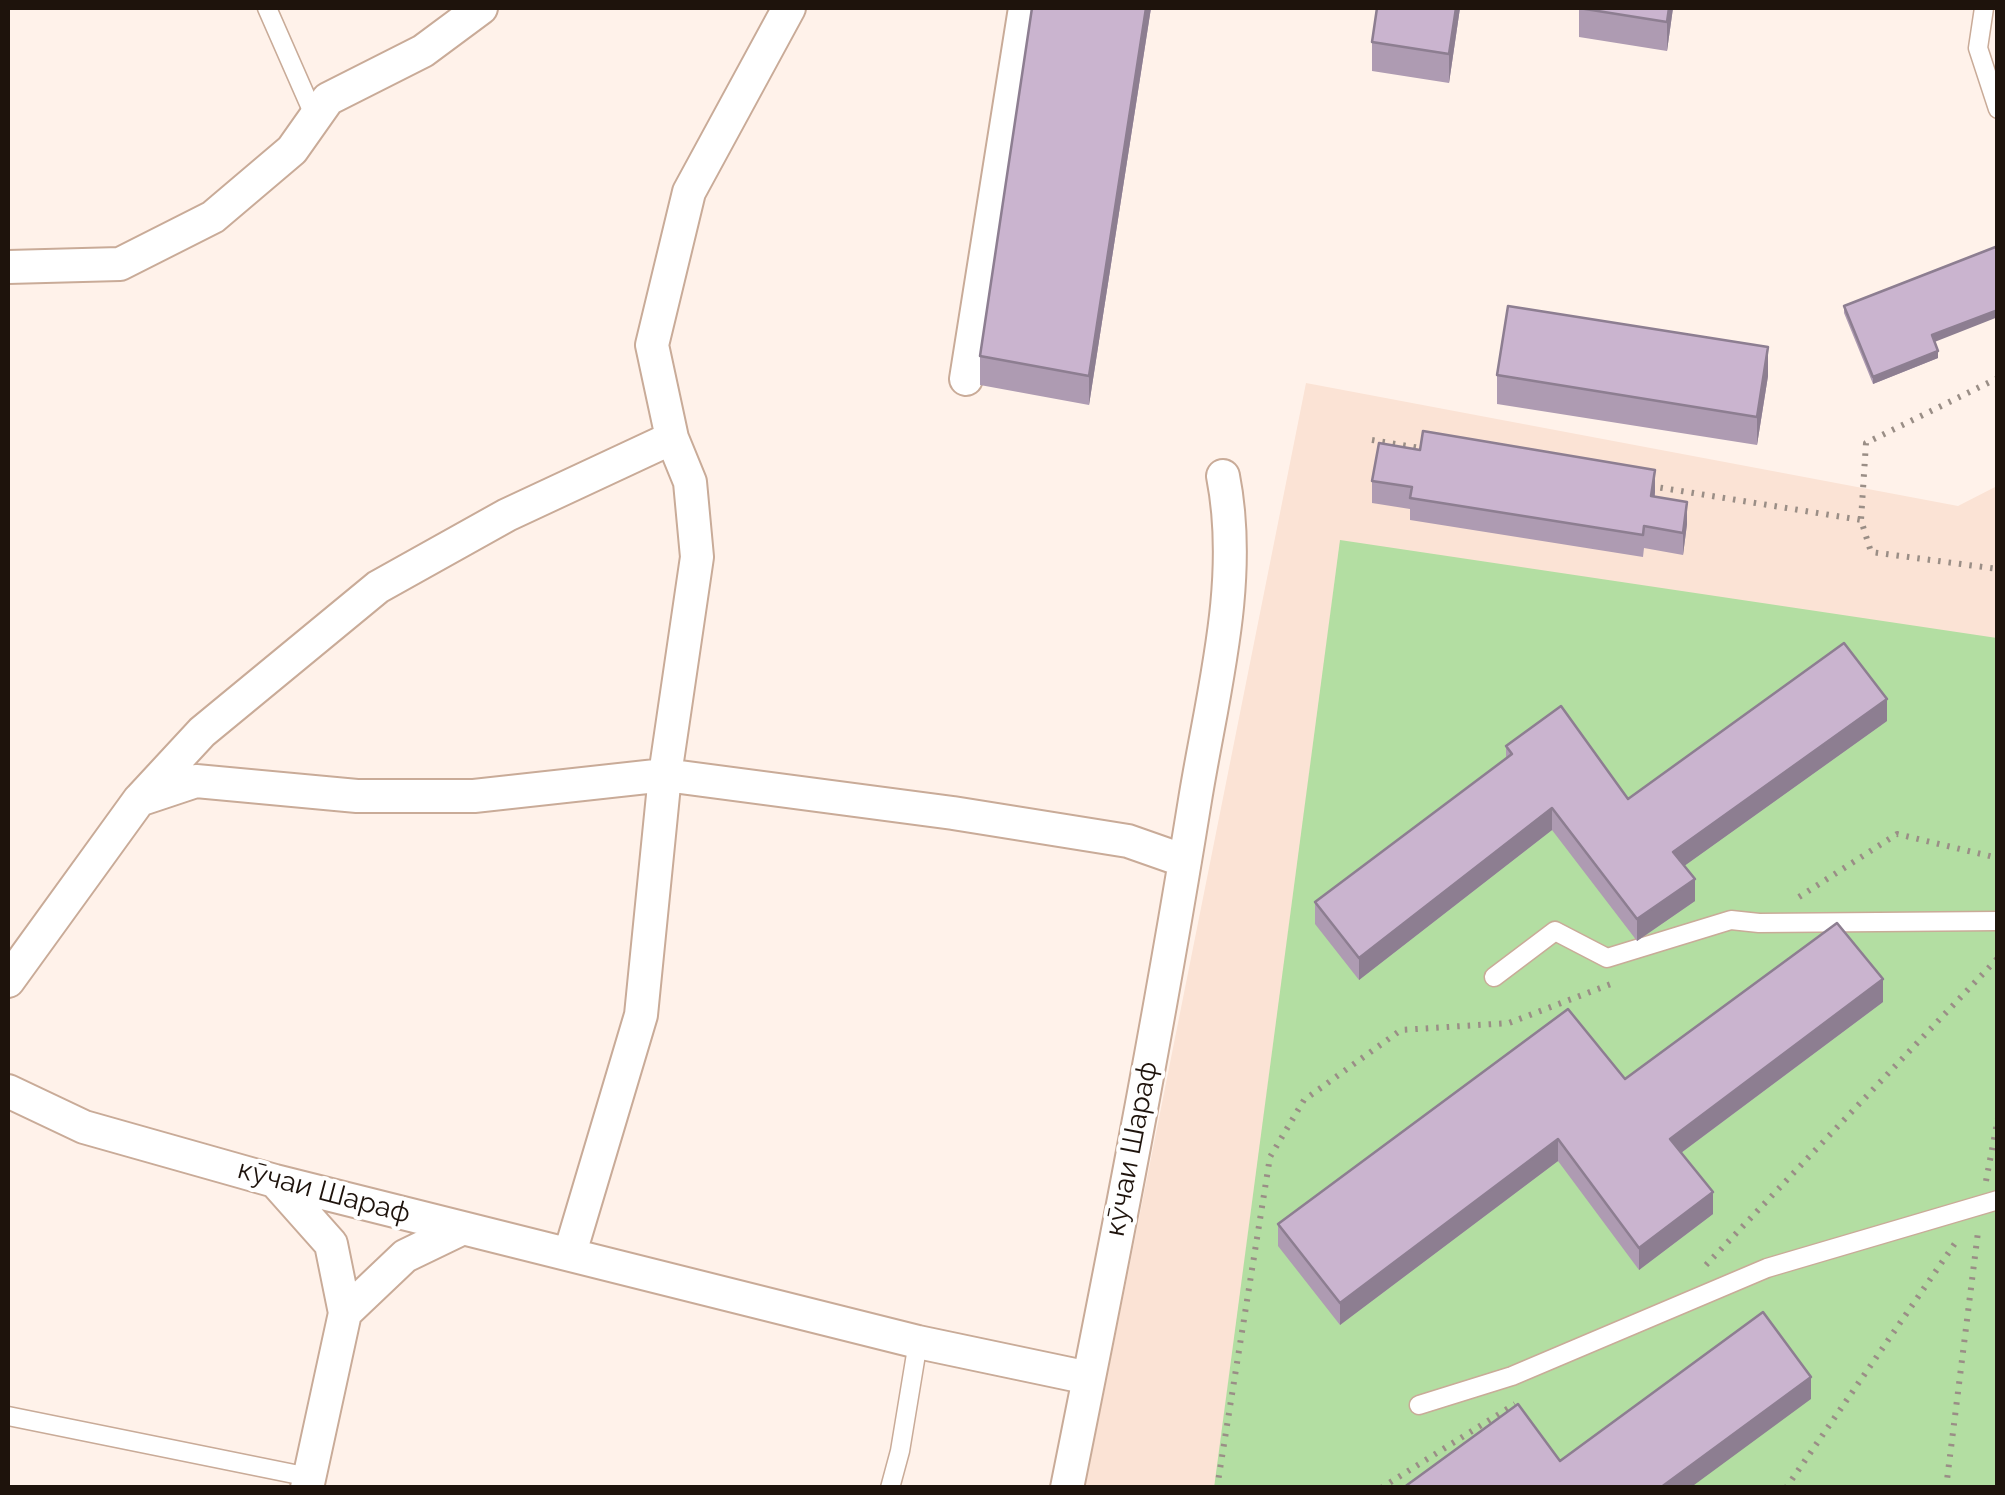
<!DOCTYPE html>
<html>
<head>
<meta charset="utf-8">
<style>
  body { margin:0 }
  #map { position:relative; width:2005px; height:1495px; overflow:hidden; background:#fff2ea; font-family:Raleway,sans-serif }
  canvas { display:block }
  .frame { position:absolute; inset:0; border:10px solid #1e130c; pointer-events:none }
</style>
</head>
<body>
<div id="map">
<canvas width="2005" height="1495"></canvas>
<div class="frame"></div>
</div>
<script>
const context = document.querySelector('canvas').getContext('2d');
context.lineJoin = 'round';
function fillPath(path, color) { context.fillStyle = color; context.fill(path, 'evenodd'); }
function strokePath(path, color, width, dash) { context.strokeStyle = color; context.lineWidth = width; context.lineCap = dash ? 'butt' : 'round'; context.setLineDash(dash || []); context.stroke(path); }
function label(font, color, halo, rows, align = 'center') {
  context.font = font + ' Raleway,sans-serif'; context.lineWidth = 8; context.setLineDash([]); context.textBaseline = 'middle'; context.strokeStyle = halo; context.fillStyle = color; for (const [text, x, y, turn = 0] of rows) {
    context.save(); context.translate(x, y); context.rotate((+turn || 0) * Math.PI / 180); context.textAlign = isNaN(turn) ? turn : align; if (halo) context.strokeText(text, 0, 0); context.fillText(text, 0, 0); context.restore();
  }
}
const built = new Path2D(`
  M 1306,383 L 1958,506 L 1997,486 L 1997,1487 L 1085,1488 Z`);
const green = new Path2D(`
  M 1340,540 L 1997,638 L 1997,1487 L 1214,1488 Z`);
const path = new Path2D(`
  M 1998,378 L 1866,443 L 1861,520 L 1871,552 L 1998,569
  M 1372,440 L 1426,449
  M 1650,486 L 1861,520
  M 1799,897 L 1897,834 L 1998,858
  M 1986,1181 L 1998,1118
  M 1706,1265 L 1998,958
  M 1217,1488 L 1270,1157 L 1304,1100 L 1401,1030 L 1509,1023 L 1611,984
  M 1381,1488 L 1515,1404
  M 1786,1488 L 1958,1239
  M 1946,1488 L 1978,1232`);
const lane = new Path2D(`
  M 267,8 L 314,115
  M 1984,8 L 1978,48 L 1998,109
  M 1494,977 L 1555,931 L 1607,958 L 1731,920 L 1759,923 L 1998,921
  M 1419,1405 L 1512,1376 L 1767,1268 L 1998,1200
  M 8,1416 L 309,1477
  M 890,1488 L 900,1451 L 918,1342`);
const street = new Path2D(`
  M 8,267 L 120,264 L 213,217 L 292,150 L 328,99 L 423,51 L 481,8
  M 966,379 L 1025,8
  M 139,800 L 196,781 L 357,796 L 474,796 L 665,775 L 953,813 L 1128,841 L 1185,861
  M 8,981 L 139,800 L 202,732 L 378,587 L 507,515 L 672,438
  M 8,1091 L 84,1127 L 275,1181 L 918,1342 L 1089,1378
  M 275,1181 L 331,1244 L 345,1313 L 307,1488
  M 570,1253 L 641,1015 L 665,775 L 697,557 L 690,482 L 672,438 L 652,345 L 689,192 L 789,8
  M 345,1313 L 405,1256 L 463,1228
  M 1067,1488 C 1113,1259 1158,1030 1195,800 C 1212,695 1244,582 1223,476`);
const wall = new Path2D(`
  M 1032,8 L 1151,8 L 1089,405 L 980,385 L 980,356 Z
  M 1460,8 L 1449,83 L 1372,71 L 1372,42 Z
  M 1579,8 L 1673,8 L 1667,51 L 1579,37 Z
  M 1844,306 L 1935,342 L 1938,358 L 1873,384 L 1844,313 Z
  M 1497,375 L 1768,376 L 1757,445 L 1497,404 Z
  M 1372,481 L 1655,492 L 1655,496 L 1687,524 L 1683,555 L 1644,548 L 1643,557 L 1410,520 L 1410,509 L 1372,503 Z
  M 1887,721 L 1684,866 L 1695,901 L 1637,941 L 1552,830 L 1359,980 L 1315,924 L 1315,902 L 1506,759 L 1506,746 L 1628,799 Z
  M 1883,1002 L 1681,1153 L 1713,1214 L 1639,1270 L 1558,1161 L 1340,1325 L 1278,1246 L 1278,1224 L 1625,1079 Z`);
const shadedWall = new Path2D(`
  M 1146,8 L 1151,8 L 1089,405 L 1089,376 Z
  M 1456,8 L 1460,8 L 1449,83 L 1449,54 Z
  M 1669,8 L 1673,8 L 1667,51 L 1667,22 Z
  M 1998,310 L 1998,317 L 1932,343 L 1932,335 Z
  M 1768,347 L 1768,376 L 1757,445 L 1757,417 Z
  M 1938,351 L 1938,358 L 1873,384 L 1873,377 Z
  M 1655,470 L 1655,492 L 1651,518 L 1651,496 Z
  M 1687,502 L 1687,524 L 1683,555 L 1683,533 Z
  M 1887,699 L 1887,721 L 1673,874 L 1673,852 Z
  M 1552,808 L 1552,830 L 1359,980 L 1359,958 Z
  M 1695,879 L 1695,901 L 1637,941 L 1637,919 Z
  M 1883,979 L 1883,1002 L 1670,1161 L 1670,1139 Z
  M 1558,1139 L 1558,1161 L 1340,1325 L 1340,1303 Z
  M 1713,1192 L 1713,1214 L 1639,1270 L 1639,1248 Z
  M 1811,1377 L 1811,1399 L 1690,1488 L 1660,1488 Z`);
const building = new Path2D(`
  M 1032,8 L 1146,8 L 1089,376 L 980,356 Z
  M 1377,8 L 1456,8 L 1449,54 L 1372,42 Z
  M 1579,8 L 1669,8 L 1667,22 Z
  M 1998,246 L 1998,310 L 1932,335 L 1938,351 L 1873,377 L 1844,306 Z
  M 1508,306 L 1768,347 L 1757,417 L 1497,375 Z
  M 1423,431 L 1655,470 L 1651,496 L 1687,502 L 1683,533 L 1644,526 L 1643,535 L 1410,498 L 1412,487 L 1372,481 L 1379,443 L 1420,450 Z
  M 1844,643 L 1887,699 L 1673,852 L 1695,879 L 1637,919 L 1552,808 L 1359,958 L 1315,902 L 1512,754 L 1506,746 L 1561,706 L 1628,799 Z
  M 1837,923 L 1883,979 L 1670,1139 L 1713,1192 L 1639,1248 L 1558,1139 L 1340,1303 L 1278,1224 L 1568,1009 L 1625,1079 Z
  M 1763,1312 L 1811,1377 L 1660,1488 L 1403,1488 L 1518,1404 L 1560,1461 Z`);
const streetNames = [
  ["кӯчаи Шараф",1132,1149,-79],
  ["кӯчаи Шараф",324,1192,15]
];
fillPath(built, '#fbe3d5');
fillPath(green, '#b3dea2');
strokePath(lane, '#c9ab98', 21);
strokePath(street, '#c9ab98', 36);
strokePath(path, '#9a8e86', 6, [2.5, 8]);
strokePath(lane, '#fff', 18);
strokePath(street, '#fff', 32);
fillPath(wall, '#ae9bb2');
fillPath(shadedWall, '#8d7e91');
fillPath(building, '#cab4cf');
strokePath(building, '#8d7e91', 2.5);
label('28px', '#1e130c', '#fff', streetNames);
</script>
</body>
</html>
